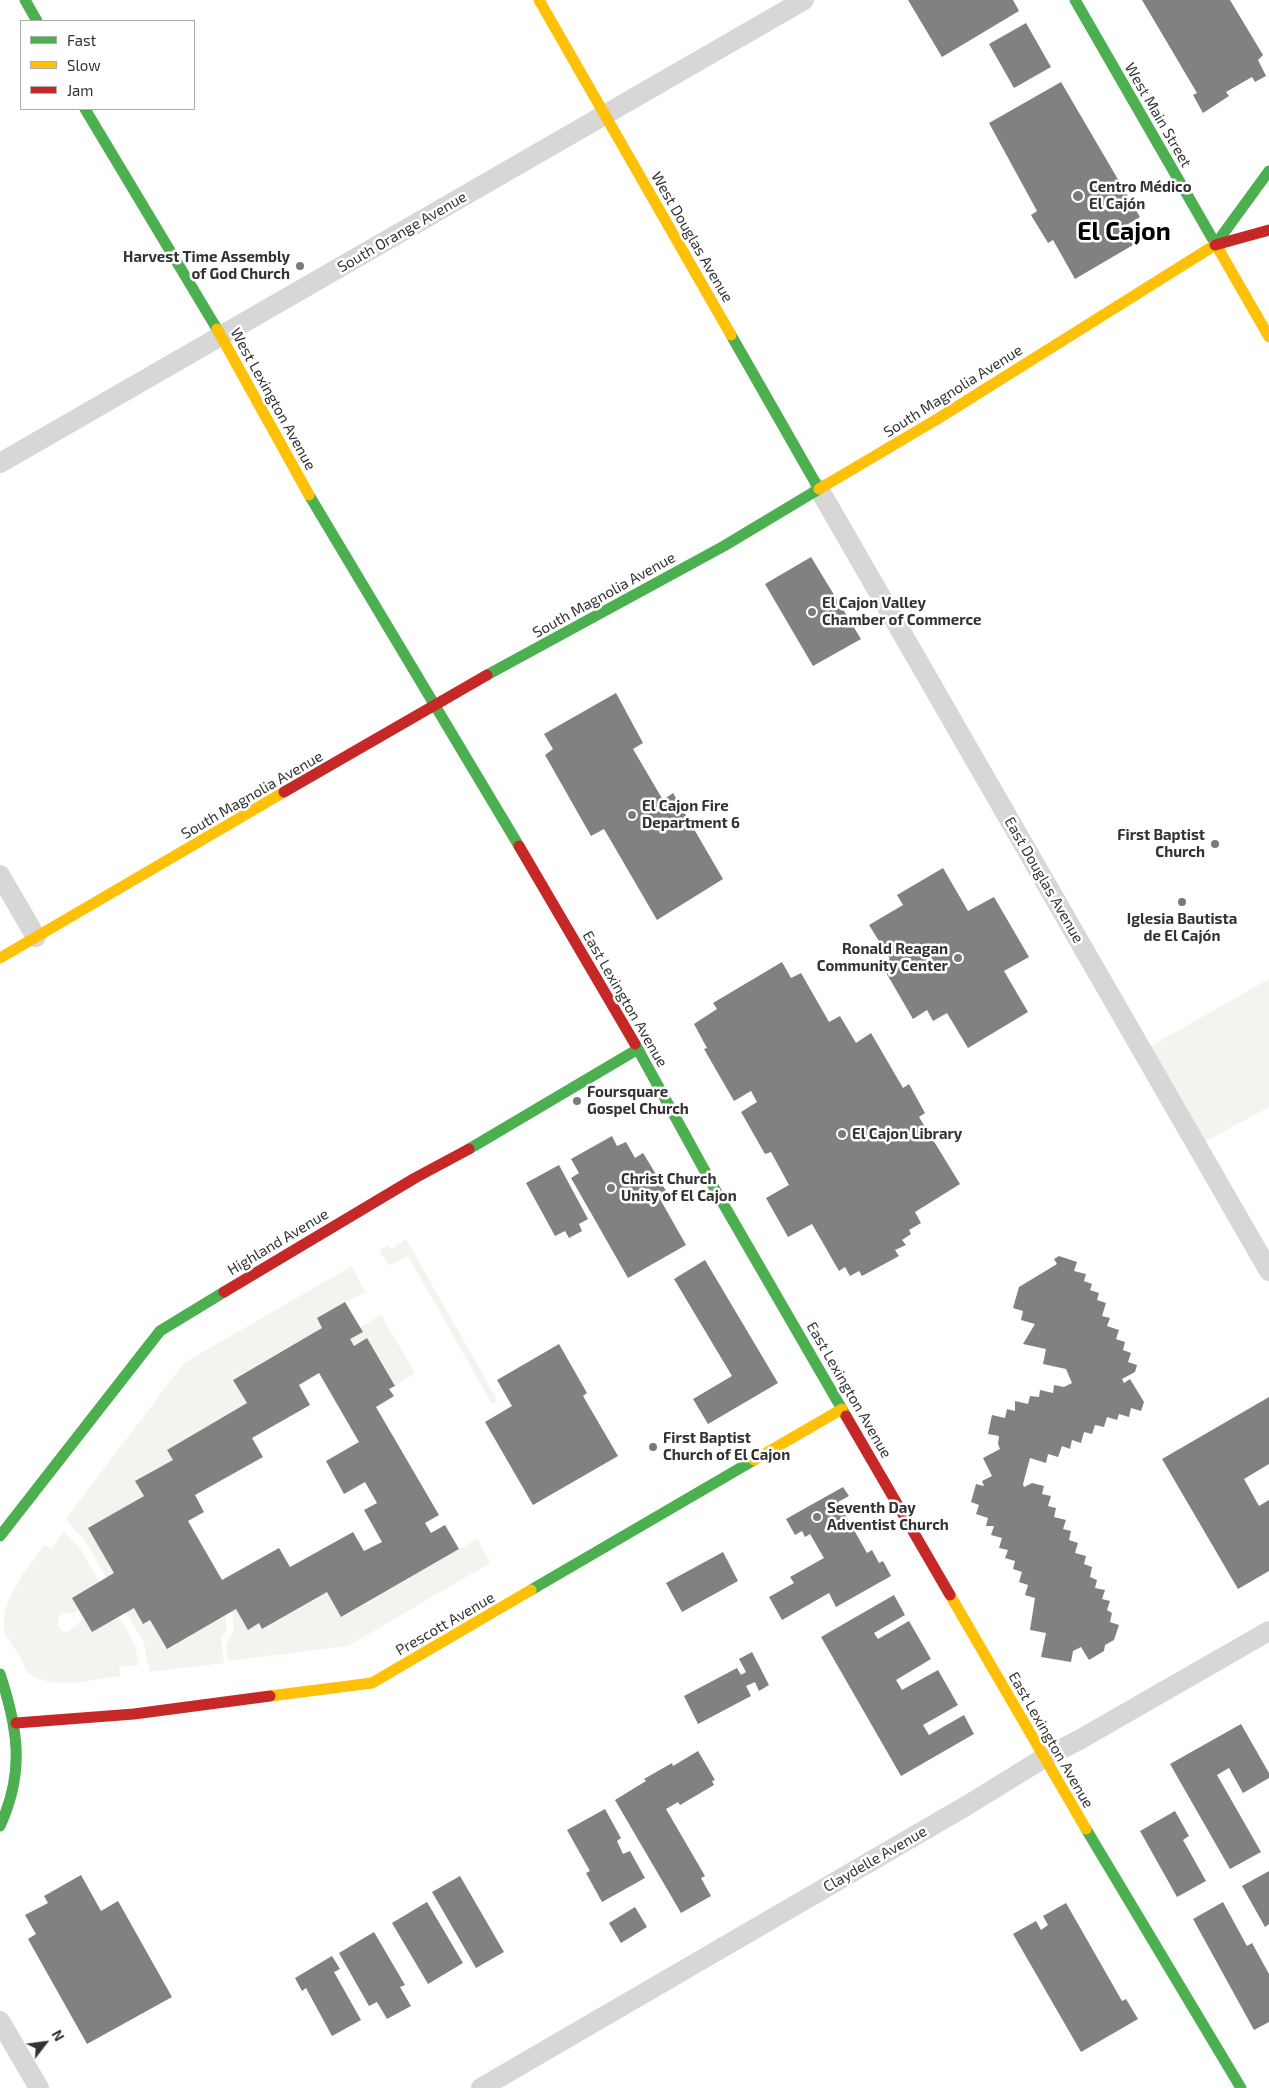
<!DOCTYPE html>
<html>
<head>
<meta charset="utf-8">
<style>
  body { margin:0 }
  #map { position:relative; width:1269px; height:2088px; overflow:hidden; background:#fff; font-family:"Exo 2",sans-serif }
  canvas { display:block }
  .legend { position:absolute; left:20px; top:20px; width:175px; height:90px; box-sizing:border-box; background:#fff; border:1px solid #adadad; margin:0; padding:6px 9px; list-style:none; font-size:15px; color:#333 }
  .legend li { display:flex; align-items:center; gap:10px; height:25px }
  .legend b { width:25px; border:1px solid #adadad }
  .north { position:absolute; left:20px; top:2018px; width:50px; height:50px; -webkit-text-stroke:4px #fff; paint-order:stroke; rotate:60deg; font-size:14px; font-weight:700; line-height:20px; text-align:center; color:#333 }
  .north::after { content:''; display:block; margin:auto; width:18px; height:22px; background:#333; clip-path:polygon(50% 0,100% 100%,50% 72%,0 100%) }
</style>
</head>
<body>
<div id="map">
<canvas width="1269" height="2088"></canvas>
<ul class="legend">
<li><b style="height:6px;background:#4caf50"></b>Fast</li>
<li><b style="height:6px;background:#ffc107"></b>Slow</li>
<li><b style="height:6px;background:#c62828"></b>Jam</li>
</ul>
<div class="north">N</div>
</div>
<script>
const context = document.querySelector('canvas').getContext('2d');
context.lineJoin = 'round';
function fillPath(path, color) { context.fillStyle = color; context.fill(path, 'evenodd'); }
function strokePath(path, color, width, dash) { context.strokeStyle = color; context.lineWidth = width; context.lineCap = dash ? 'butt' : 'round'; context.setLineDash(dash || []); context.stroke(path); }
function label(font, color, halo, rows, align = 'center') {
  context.font = font + ' "Exo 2",sans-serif'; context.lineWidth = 5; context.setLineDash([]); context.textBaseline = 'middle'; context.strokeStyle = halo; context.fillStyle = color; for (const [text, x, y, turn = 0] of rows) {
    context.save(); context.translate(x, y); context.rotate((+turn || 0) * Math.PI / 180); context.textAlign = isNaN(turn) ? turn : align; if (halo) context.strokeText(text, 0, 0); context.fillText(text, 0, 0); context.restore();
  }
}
const green = new Path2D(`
  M 1269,979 L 1269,1107 L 1197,1146 L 1142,1051 Z
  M 406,1239 L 498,1401 L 492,1404 L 408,1256 L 391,1265 L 387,1263 L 379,1250 L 388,1245 L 391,1249 Z
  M 352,1266 L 365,1292 L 317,1318 L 322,1328 L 233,1379 L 247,1403 L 167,1450 L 173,1460 L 136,1481 L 144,1496 L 89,1528 L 114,1573 L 107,1578 L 85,1541 L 66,1519 L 184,1363 Z
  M 381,1315 L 415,1373 L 395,1386 L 367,1338 L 354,1346 L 350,1339 L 363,1332 L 360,1327 Z
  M 64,1532 L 80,1548 L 99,1582 L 72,1598 L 79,1610 L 72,1613 C 65,1612 63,1612 58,1618 L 58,1626 L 62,1631 L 68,1632 L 84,1618 L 119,1617 L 134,1643 L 139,1665 L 119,1667 L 120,1676 C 89,1680 55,1691 27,1673 C 22,1657 12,1646 4,1632 C 0,1601 27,1568 44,1545 L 52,1549 Z
  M 477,1539 L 490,1563 L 348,1646 L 228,1661 L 226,1645 L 234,1629 L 232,1611 L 236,1609 L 248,1629 L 259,1623 L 263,1629 L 327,1592 L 342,1617 Z
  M 134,1608 L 150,1620 L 167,1649 L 225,1615 L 227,1629 L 221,1638 L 224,1663 L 150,1672 L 143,1641 L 126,1612 Z`);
const building = new Path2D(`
  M 908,0 L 1013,0 L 1019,11 L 942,57 Z
  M 1142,0 L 1230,0 L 1263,55 L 1258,60 L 1266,76 L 1255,82 L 1252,77 L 1226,92 L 1229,96 L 1203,113 L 1193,95 L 1197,93 Z
  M 1026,23 L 1051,67 L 1014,88 L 989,44 Z
  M 1061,82 L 1140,217 L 1123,227 L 1133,245 L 1075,279 L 1053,240 L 1048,243 L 1031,215 L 1037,211 L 989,123 Z
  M 811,557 L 861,639 L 813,666 L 765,584 Z
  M 616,693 L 643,743 L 633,749 L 663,800 L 673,793 L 723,879 L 657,920 L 604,829 L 591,836 L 545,755 L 553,749 L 544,734 Z
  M 943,868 L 968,911 L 994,897 L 1029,957 L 1004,971 L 1028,1012 L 968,1048 L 947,1013 L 933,1021 L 927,1010 L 913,1019 L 881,964 L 890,959 L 869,925 L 903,905 L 897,895 Z
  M 782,962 L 791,978 L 801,973 L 829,1022 L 840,1016 L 856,1043 L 871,1033 L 903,1088 L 909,1084 L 925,1113 L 919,1117 L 960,1184 L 915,1212 L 921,1223 L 909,1230 L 911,1234 L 902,1240 L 906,1245 L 895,1250 L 899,1256 L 862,1276 L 859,1271 L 850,1276 L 845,1267 L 839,1271 L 812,1224 L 788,1237 L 766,1198 L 789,1185 L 771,1152 L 765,1154 L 741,1112 L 757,1102 L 751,1091 L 734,1101 L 704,1049 L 707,1048 L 694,1024 L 717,1009 L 713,1003 Z
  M 612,1136 L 617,1146 L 626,1142 L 635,1158 L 643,1153 L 668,1194 L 660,1199 L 686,1245 L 628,1278 L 571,1178 L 579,1173 L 571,1159 Z
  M 559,1165 L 588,1219 L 579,1224 L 582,1231 L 569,1238 L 565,1231 L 555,1236 L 526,1183 Z
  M 1059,1256 L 1077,1262 L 1074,1271 L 1086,1274 L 1084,1281 L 1092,1284 L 1090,1290 L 1099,1293 L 1097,1300 L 1106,1303 L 1102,1316 L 1110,1318 L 1107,1326 L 1119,1330 L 1116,1339 L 1125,1342 L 1123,1350 L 1131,1353 L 1128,1362 L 1137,1365 L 1135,1372 L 1122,1379 L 1124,1383 L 1130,1379 L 1144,1402 L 1141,1411 L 1131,1408 L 1129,1417 L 1119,1414 L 1117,1420 L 1107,1417 L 1104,1427 L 1095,1425 L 1092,1434 L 1084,1432 L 1081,1443 L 1072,1440 L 1070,1449 L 1062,1446 L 1058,1457 L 1048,1454 L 1046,1463 L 1030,1458 L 1023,1484 L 1024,1487 L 1032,1483 L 1044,1486 L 1042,1494 L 1051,1496 L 1048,1506 L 1056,1508 L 1054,1517 L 1066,1520 L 1063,1529 L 1071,1531 L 1069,1540 L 1078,1543 L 1075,1553 L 1086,1556 L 1084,1564 L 1092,1567 L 1090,1577 L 1097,1580 L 1095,1588 L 1105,1590 L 1102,1599 L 1110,1601 L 1107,1610 L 1112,1613 L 1110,1622 L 1119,1625 L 1114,1640 L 1105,1645 L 1104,1651 L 1089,1660 L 1081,1647 L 1073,1651 L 1071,1662 L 1041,1657 L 1046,1633 L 1030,1630 L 1035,1598 L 1025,1595 L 1028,1585 L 1019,1582 L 1022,1572 L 1013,1569 L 1015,1561 L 1005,1558 L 1008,1550 L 999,1548 L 1002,1538 L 991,1535 L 994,1526 L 986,1526 L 988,1518 L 976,1514 L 979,1505 L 971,1502 L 976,1484 L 984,1486 L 982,1481 L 992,1476 L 983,1458 L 1000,1449 L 998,1444 L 999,1436 L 988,1434 L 992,1415 L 1005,1418 L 1007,1409 L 1015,1411 L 1015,1401 L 1028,1404 L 1030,1396 L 1039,1397 L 1040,1390 L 1053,1393 L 1054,1385 L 1064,1387 L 1072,1383 L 1066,1369 L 1043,1364 L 1046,1349 L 1023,1344 L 1035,1324 L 1021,1320 L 1023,1311 L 1013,1308 L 1019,1287 L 1057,1264 L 1054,1259 Z
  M 705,1260 L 778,1383 L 708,1424 L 693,1399 L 732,1376 L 674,1279 Z
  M 345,1302 L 363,1332 L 350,1339 L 354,1346 L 367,1338 L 395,1386 L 389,1389 L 394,1396 L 376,1407 L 439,1515 L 425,1523 L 431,1533 L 445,1525 L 459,1549 L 341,1617 L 327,1592 L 262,1629 L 259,1623 L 248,1630 L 236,1609 L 167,1649 L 150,1620 L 143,1624 L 134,1608 L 92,1632 L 72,1598 L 114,1573 L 88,1528 L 144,1496 L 135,1481 L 173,1460 L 167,1450 L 247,1403 L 233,1380 L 322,1328 L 317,1318 ZM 319,1373 L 359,1442 L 326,1461 L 344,1494 L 365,1482 L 377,1503 L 364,1510 L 382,1542 L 364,1551 L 353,1532 L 290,1567 L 279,1548 L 222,1580 L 188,1521 L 204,1512 L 195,1495 L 263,1457 L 252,1438 L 310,1405 L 299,1385 Z
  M 559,1344 L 587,1393 L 583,1396 L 618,1456 L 533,1505 L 485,1422 L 512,1406 L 497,1380 Z
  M 1269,1397 L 1269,1464 L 1244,1479 L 1259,1506 L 1269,1500 L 1269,1571 L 1238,1589 L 1162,1459 Z
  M 843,1487 L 849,1496 L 838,1502 L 867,1553 L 872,1550 L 879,1563 L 883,1561 L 891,1576 L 836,1607 L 829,1593 L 782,1620 L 769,1597 L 794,1583 L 790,1577 L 824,1558 L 810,1534 L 805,1537 L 802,1531 L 795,1535 L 786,1519 Z
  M 723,1552 L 738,1581 L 682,1612 L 666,1583 Z
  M 894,1595 L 905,1615 L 874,1633 L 878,1639 L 909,1621 L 931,1659 L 896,1680 L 902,1690 L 938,1670 L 958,1705 L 923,1725 L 929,1735 L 964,1715 L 974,1734 L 901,1776 L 821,1637 Z
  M 752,1652 L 769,1685 L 759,1691 L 755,1682 L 746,1686 L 751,1696 L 698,1724 L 684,1696 L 737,1668 L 741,1675 L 746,1672 L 739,1659 Z
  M 1241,1724 L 1269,1773 L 1269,1778 L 1243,1793 L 1229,1768 L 1217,1775 L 1261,1852 L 1230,1869 L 1170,1764 Z
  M 698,1751 L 715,1780 L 712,1781 L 714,1785 L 680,1805 L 678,1802 L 666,1809 L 705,1876 L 701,1878 L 711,1896 L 681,1913 L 615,1800 L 646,1781 L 644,1779 L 672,1763 L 673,1766 Z
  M 605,1809 L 621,1838 L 617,1841 L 623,1854 L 630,1851 L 645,1878 L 602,1902 L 586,1873 L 590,1871 L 567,1830 Z
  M 1175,1811 L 1189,1836 L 1183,1840 L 1206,1881 L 1177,1897 L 1140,1831 Z
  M 1269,1871 L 1269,1924 L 1265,1927 L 1242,1886 Z
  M 81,1875 L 101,1911 L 118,1901 L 172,1997 L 87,2044 L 28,1939 L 36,1934 L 25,1915 L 48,1903 L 44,1896 Z
  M 460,1876 L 504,1952 L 476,1968 L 432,1892 Z
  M 427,1902 L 463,1963 L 428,1984 L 392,1923 Z
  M 1223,1902 L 1247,1946 L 1252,1943 L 1269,1974 L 1269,2022 L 1254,2030 L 1193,1919 Z
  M 1066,1903 L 1122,2001 L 1126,1999 L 1138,2019 L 1081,2052 L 1013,1934 L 1036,1921 L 1041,1930 L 1048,1925 L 1043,1916 Z
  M 635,1907 L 647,1927 L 621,1943 L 609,1923 Z
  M 374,1932 L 405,1985 L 400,1987 L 411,2006 L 387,2019 L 377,2002 L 369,2006 L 339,1953 Z
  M 332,1956 L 340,1969 L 334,1972 L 361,2020 L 332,2036 L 306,1988 L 302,1991 L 295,1978 Z`);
const street = new Path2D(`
  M 0,463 L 804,0
  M 819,489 L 1269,1271
  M 0,875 L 36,937
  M 0,2021 L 39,2088
  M 481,2088 L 966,1806 L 1044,1758 L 1079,1740 L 1269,1631`);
const fast = new Path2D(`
  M 25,0 L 37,21
  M 1075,0 L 1219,250
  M 85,109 L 217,329
  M 1215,245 L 1269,171
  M 731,335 L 819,489
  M 309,495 L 519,846
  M 487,675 L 724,546 L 819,489
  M 635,1044 L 717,1193 L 846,1416
  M 469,1149 L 638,1049
  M 0,1536 L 160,1331 L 224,1292
  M 531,1590 L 754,1460
  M 0,1674 C 18,1728 25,1772 0,1826
  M 1086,1829 L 1241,2088`);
const slow = new Path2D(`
  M 539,0 L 731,335
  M 1219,250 L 1269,337
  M 217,329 L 309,495
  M 819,489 L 939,418 L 1215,245
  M 0,958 L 284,792
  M 754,1460 L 842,1409
  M 950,1595 L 1086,1829
  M 270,1696 L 372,1683 L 531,1590`);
const jam = new Path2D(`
  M 1215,245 L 1269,230
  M 284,792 L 487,675
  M 519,846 L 635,1044
  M 224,1292 L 415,1178 L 469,1149
  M 846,1416 L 950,1595
  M 16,1723 L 134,1714 L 270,1696`);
const markers = [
  [1078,196,6,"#7a7a7a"],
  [300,266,5,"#7a7a7a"],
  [812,612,5,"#7a7a7a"],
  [632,815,5,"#7a7a7a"],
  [1215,844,5,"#7a7a7a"],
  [1182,902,5,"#7a7a7a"],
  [958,958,5,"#7a7a7a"],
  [577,1101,5,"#7a7a7a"],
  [842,1134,5,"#7a7a7a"],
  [611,1188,5,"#7a7a7a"],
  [653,1447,5,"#7a7a7a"],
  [817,1517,5,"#7a7a7a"]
];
const streetNames = [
  ["West Main Street",1158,115,60],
  ["South Orange Avenue",402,232,-30],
  ["West Douglas Avenue",692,237,60],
  ["South Magnolia Avenue",953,391,-32],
  ["West Lexington Avenue",273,399,61],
  ["South Magnolia Avenue",604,595,-29],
  ["South Magnolia Avenue",252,795,-30],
  ["East Douglas Avenue",1044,880,60],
  ["East Lexington Avenue",625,999,60],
  ["Highland Avenue",278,1242,-31],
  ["East Lexington Avenue",849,1390,60],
  ["Prescott Avenue",445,1624,-30],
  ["East Lexington Avenue",1051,1740,60],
  ["Claydelle Avenue",875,1859,-30]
];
const poiNames = [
  ["Centro Médico",1089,187],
  ["El Cajón",1089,204],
  ["Harvest Time Assembly",290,257,"right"],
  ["of God Church",290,274,"right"],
  ["El Cajon Valley",822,603],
  ["Chamber of Commerce",822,620],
  ["El Cajon Fire",642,806],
  ["Department 6",642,823],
  ["First Baptist",1205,835,"right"],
  ["Church",1205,852,"right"],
  ["Iglesia Bautista",1182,919,"center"],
  ["de El Cajón",1182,936,"center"],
  ["Ronald Reagan",948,949,"right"],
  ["Community Center",948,966,"right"],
  ["Foursquare",587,1092],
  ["Gospel Church",587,1109],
  ["El Cajon Library",852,1134],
  ["Christ Church",621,1179],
  ["Unity of El Cajon",621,1196],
  ["First Baptist",663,1438],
  ["Church of El Cajon",663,1455],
  ["Seventh Day",827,1508],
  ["Adventist Church",827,1525]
];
const townNames = [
  ["El Cajon",1124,232]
];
fillPath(green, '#f1f5ed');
fillPath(building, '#818181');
strokePath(street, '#d7d7d7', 20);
strokePath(fast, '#4caf50', 11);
strokePath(slow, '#ffc107', 11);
strokePath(jam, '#c62828', 11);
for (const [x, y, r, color] of markers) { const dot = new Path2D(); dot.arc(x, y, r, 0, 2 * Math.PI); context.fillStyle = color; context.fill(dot); strokePath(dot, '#fff', 2); }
label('15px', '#333', '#fff', streetNames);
label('bold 15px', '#333', '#fff', poiNames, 'left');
label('bold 25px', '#000', '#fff', townNames);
</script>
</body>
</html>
